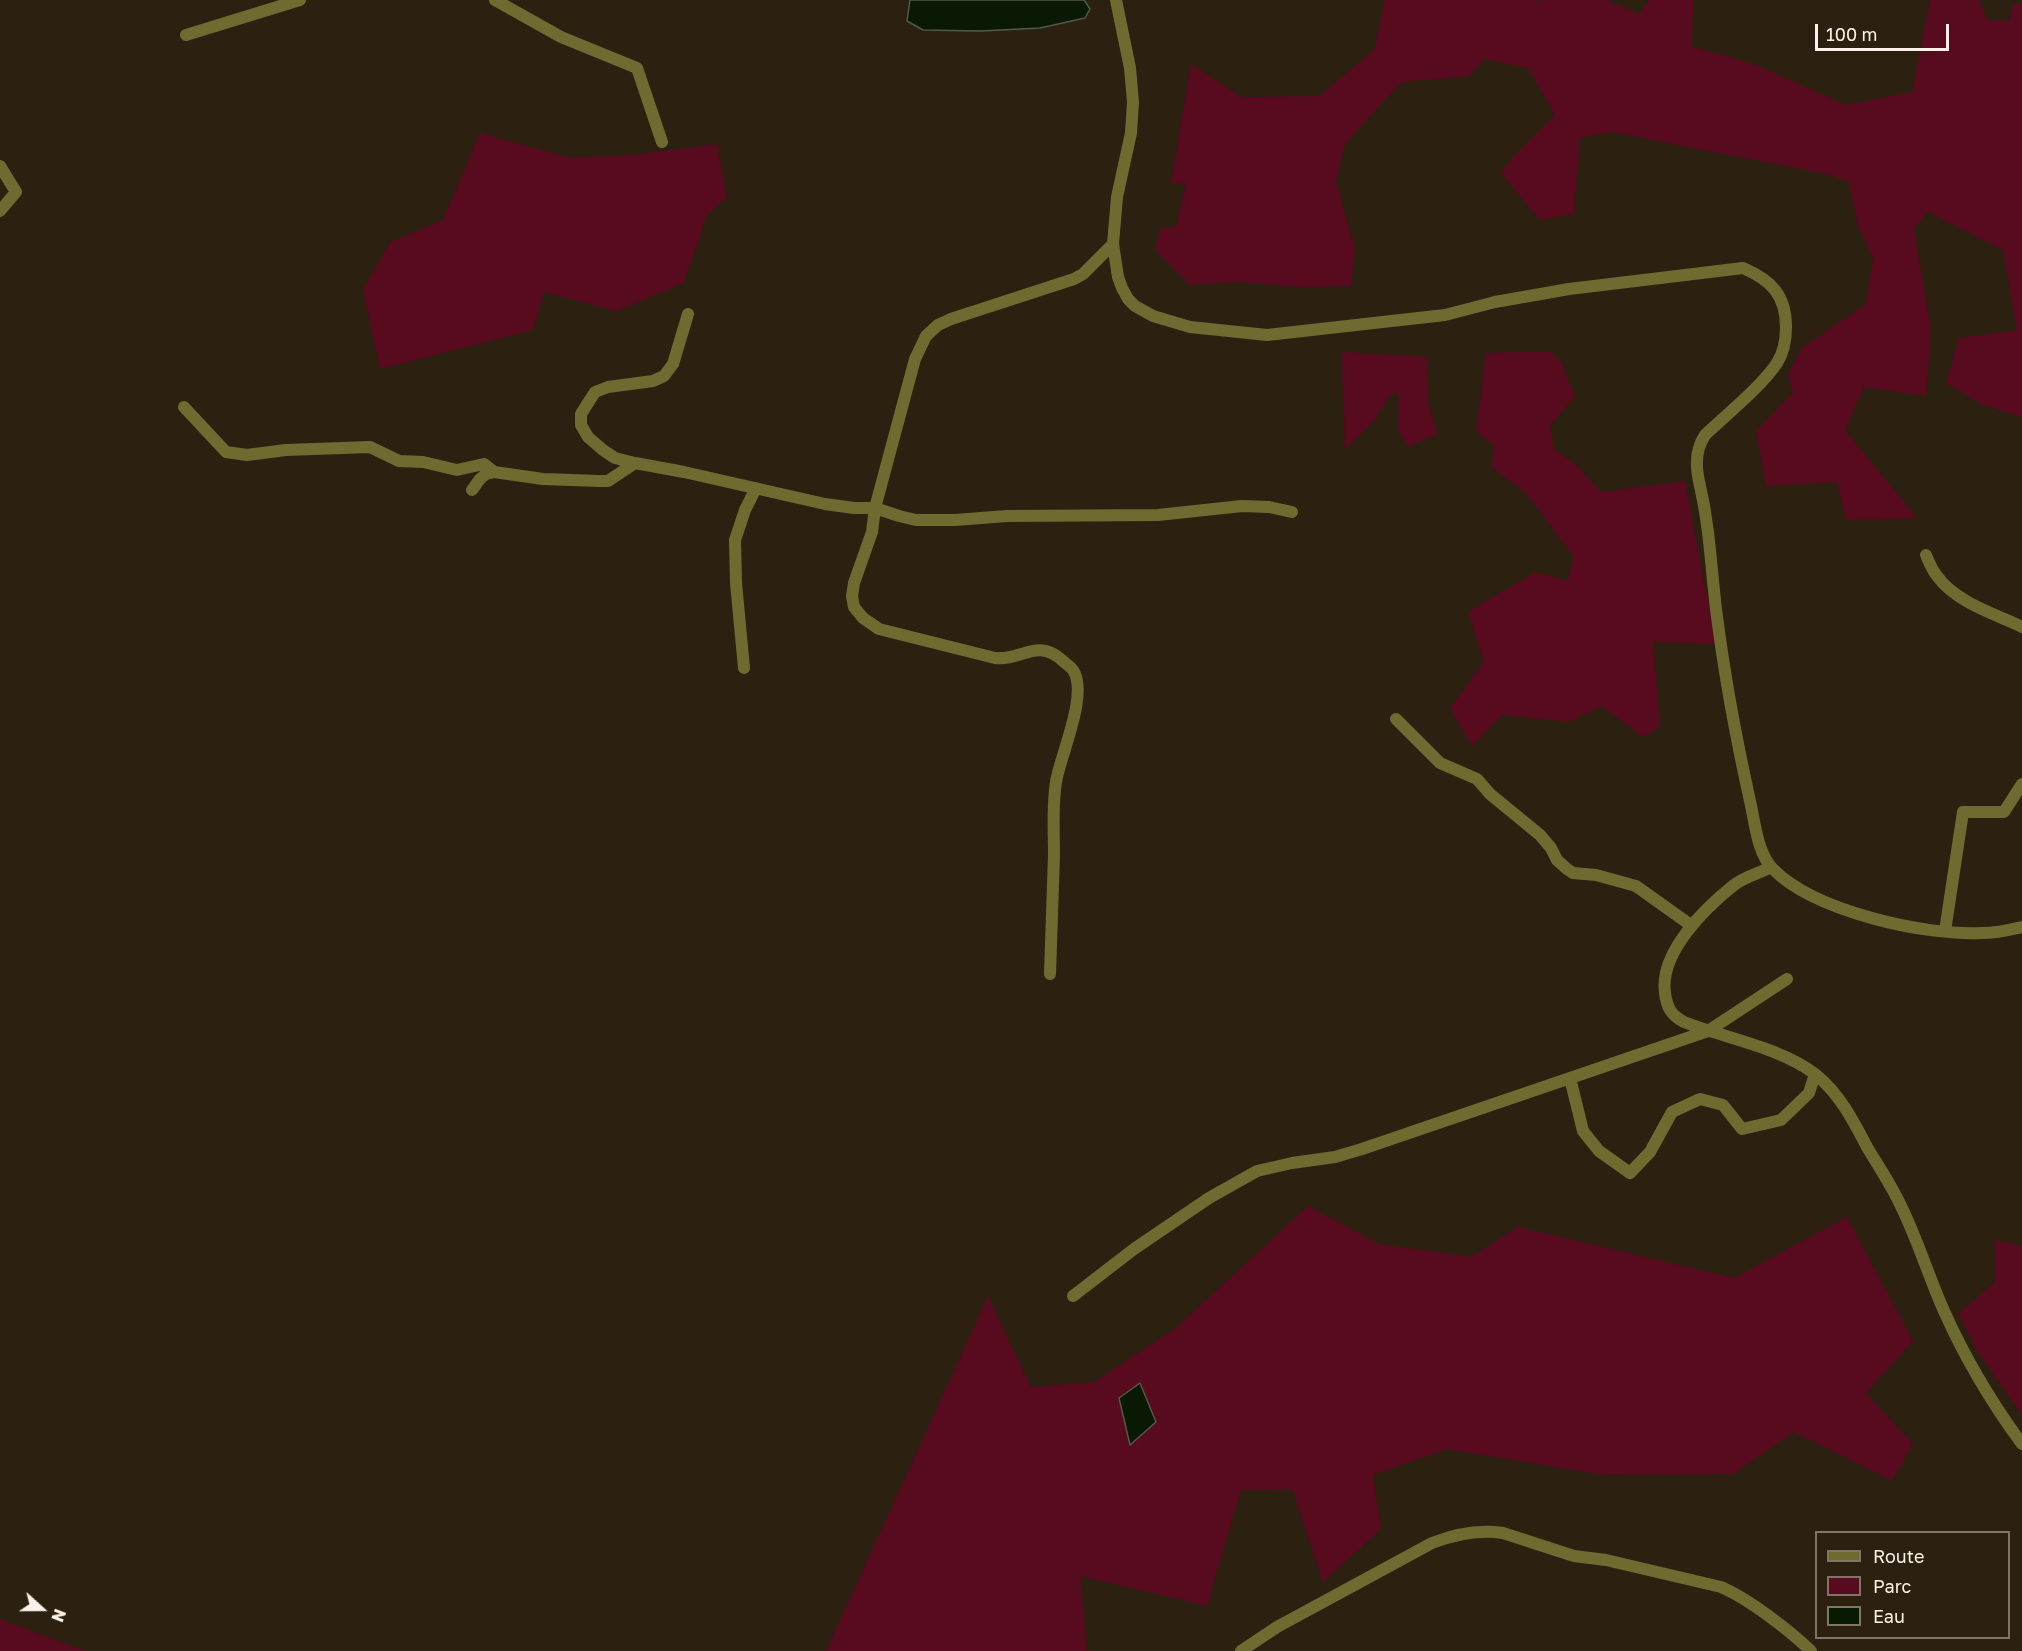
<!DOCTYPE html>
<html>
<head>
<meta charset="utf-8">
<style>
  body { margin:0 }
  #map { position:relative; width:2022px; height:1651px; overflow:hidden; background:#2c2111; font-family:"Golos Text",sans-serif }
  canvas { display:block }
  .legend { position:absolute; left:1815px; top:1531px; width:195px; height:108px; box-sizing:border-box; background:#2c2111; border:2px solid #7e7567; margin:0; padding:8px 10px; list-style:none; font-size:18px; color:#faf2e8 }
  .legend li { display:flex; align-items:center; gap:12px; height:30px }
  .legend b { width:30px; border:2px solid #7e7567 }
  .north { position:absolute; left:12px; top:1579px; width:60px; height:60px; -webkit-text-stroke:4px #2c2111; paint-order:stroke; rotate:111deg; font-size:16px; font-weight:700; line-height:24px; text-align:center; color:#faf2e8 }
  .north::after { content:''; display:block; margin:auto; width:21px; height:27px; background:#faf2e8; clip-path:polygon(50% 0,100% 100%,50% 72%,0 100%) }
  .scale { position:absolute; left:1815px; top:24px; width:134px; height:27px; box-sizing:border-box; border:3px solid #faf2e8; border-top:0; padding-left:8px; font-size:18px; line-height:21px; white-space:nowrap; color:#faf2e8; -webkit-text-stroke:4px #2c2111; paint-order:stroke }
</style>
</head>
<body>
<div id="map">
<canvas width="2022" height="1651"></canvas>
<ul class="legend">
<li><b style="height:8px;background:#6f6b30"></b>Route</li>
<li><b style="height:16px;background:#580a1e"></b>Parc</li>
<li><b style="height:16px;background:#091903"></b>Eau</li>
</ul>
<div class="north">N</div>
<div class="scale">100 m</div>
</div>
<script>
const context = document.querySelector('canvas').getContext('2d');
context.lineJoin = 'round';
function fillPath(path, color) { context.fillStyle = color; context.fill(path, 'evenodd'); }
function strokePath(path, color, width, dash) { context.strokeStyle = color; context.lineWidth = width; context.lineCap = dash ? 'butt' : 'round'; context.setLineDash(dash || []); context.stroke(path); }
const green = new Path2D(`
  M 1385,0 L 1535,0 L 1538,2 L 1540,0 L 1607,0 L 1639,14 L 1649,0 L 1694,0 L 1691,46 L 1756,65 L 1846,105 L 1912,92 L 1930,0 L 1979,0 L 1987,20 L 2010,21 L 2013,3 L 2022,4 L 2022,417 L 1981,404 L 1946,383 L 1959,338 L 2017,330 L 2003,250 L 1928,212 L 1914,228 L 1931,330 L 1926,396 L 1864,387 L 1845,430 L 1917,518 L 1846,520 L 1837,482 L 1766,486 L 1756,431 L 1793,392 L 1788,374 L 1802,348 L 1866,304 L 1873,258 L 1858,226 L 1849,181 L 1816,172 L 1612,132 L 1580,138 L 1574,214 L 1540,220 L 1501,173 L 1511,159 L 1555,115 L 1528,68 L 1484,59 L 1469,76 L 1401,82 L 1345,144 L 1336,182 L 1355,248 L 1351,286 L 1300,287 L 1236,282 L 1190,285 L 1155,250 L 1160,228 L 1176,227 L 1186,183 L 1171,183 L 1191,64 L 1241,97 L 1319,96 L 1374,50 Z
  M 480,133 L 570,158 L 632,155 L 717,144 L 727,197 L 707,215 L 684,283 L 617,311 L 544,292 L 533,330 L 380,369 L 363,289 L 390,242 L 443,220 Z
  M 1551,351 L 1562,364 L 1575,396 L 1550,426 L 1554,449 L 1578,467 L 1601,492 L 1685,481 L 1716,644 L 1653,642 L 1660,727 L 1643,737 L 1601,706 L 1570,722 L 1502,715 L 1472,746 L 1450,708 L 1484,662 L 1468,612 L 1536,572 L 1567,581 L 1574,557 L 1526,493 L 1492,468 L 1494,446 L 1476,431 L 1486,353 Z
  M 1342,352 L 1417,356 L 1427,358 L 1428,402 L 1437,434 L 1408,447 L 1398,429 L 1399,395 L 1392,393 L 1373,422 L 1345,449 Z
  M 1308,1206 L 1379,1244 L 1471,1257 L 1518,1227 L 1734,1278 L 1847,1217 L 1913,1341 L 1866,1393 L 1913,1444 L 1892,1481 L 1794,1432 L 1733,1474 L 1604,1475 L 1447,1449 L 1373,1475 L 1381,1529 L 1323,1582 L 1292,1489 L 1241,1490 L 1207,1606 L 1080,1576 L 1087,1651 L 826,1651 L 988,1296 L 1031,1387 L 1094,1382 L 1176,1328 Z
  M 1995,1240 L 2022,1246 L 2022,1415 L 1978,1352 L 1958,1314 L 1995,1282 Z
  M 0,1619 L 85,1651 L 0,1651 Z`);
const water = new Path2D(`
  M 910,0 L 1084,0 L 1090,9 L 1085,18 L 1040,28 L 980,31 L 923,30 L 907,21 Z
  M 1140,1383 L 1156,1422 L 1130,1445 L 1119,1398 Z`);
const minor = new Path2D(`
  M 495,0 L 561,37 L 637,68 L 662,142
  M 1116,0 L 1130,68 L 1133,102 L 1131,133 L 1117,197 L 1113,244 L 1118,277 L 1122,288 L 1128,299 L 1135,306 L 1153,316 L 1190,327 L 1267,335 L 1445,315 L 1495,302 L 1569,289 L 1743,268 C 1771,280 1786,295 1786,327 C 1786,339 1784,352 1777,363 C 1762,386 1726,415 1705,435 C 1700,443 1697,451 1697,461 C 1696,473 1700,484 1702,496 C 1705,508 1706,520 1708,532 C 1711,558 1713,583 1716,609 C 1724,673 1736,738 1750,801 C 1755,822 1757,853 1773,869 C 1814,911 1924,936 1982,933 C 1996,933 2009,930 2022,927
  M 186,35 L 300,0
  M 0,166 L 16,192 L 0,211
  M 688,314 L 673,364 L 664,376 L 653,381 L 608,387 L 595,392 L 581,414 L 581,425 L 588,437 L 603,450 L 615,458 L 635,463 L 684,472 L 825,504 L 854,508 L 875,508 L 899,516 L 916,520 L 955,520 L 1007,516 L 1158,515 L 1242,506 L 1269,507 L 1292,512
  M 184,407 L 226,452 L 247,455 L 286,450 L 370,447 L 399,461 L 423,462 L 457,470 L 484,464 L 494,472
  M 472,490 L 480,479 L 486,474 L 494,472 L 543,479 L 599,481 L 608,481 L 635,463
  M 1926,555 C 1929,562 1932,570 1937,576 C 1957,603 1993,613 2022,627
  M 744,668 L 736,583 L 735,540 L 745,510 L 756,488
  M 1396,719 L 1440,763 L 1477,779 L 1490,794 L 1540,835 L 1551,848 L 1557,860 L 1567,869 L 1573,873 L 1596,875 L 1636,886 L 1692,926
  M 1771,867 C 1760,873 1744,877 1734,885 C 1705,908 1659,953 1665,993 C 1667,1008 1671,1015 1684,1022 C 1725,1038 1779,1047 1815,1074 C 1839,1093 1853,1120 1867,1147 C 1877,1164 1888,1180 1897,1198 C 1916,1234 1927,1273 1944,1311 C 1965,1358 1991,1402 2022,1444
  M 1945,931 L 1963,812 L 2004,812 L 2022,784
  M 1050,974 C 1051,934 1053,895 1054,855 C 1054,830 1052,806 1056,782 C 1060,756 1089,694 1073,670 C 1071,667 1066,664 1063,661 C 1037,637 1022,661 995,658 L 879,629 L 863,618 L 854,607 L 852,596 L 854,583 L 872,532 L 875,508 L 915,359 L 926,336 L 938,325 L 951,319 L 1074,279 L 1083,274 L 1113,244
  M 1570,1078 L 1583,1131 L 1599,1151 L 1630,1173 L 1650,1152 L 1672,1112 L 1700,1099 L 1723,1105 L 1742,1129 L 1781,1120 L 1809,1093 L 1815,1074
  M 1073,1296 L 1134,1249 L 1209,1198 L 1257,1171 L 1292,1163 L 1335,1157 L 1362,1149 L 1708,1031 L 1787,979
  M 1241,1651 L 1277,1627 L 1432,1543 C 1455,1534 1478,1529 1503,1533 L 1574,1556 L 1606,1560 L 1721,1587 C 1749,1599 1789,1630 1811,1651`);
fillPath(green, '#580a1e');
fillPath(water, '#091903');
strokePath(water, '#515a48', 1.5);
strokePath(minor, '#6f6b30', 12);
</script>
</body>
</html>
